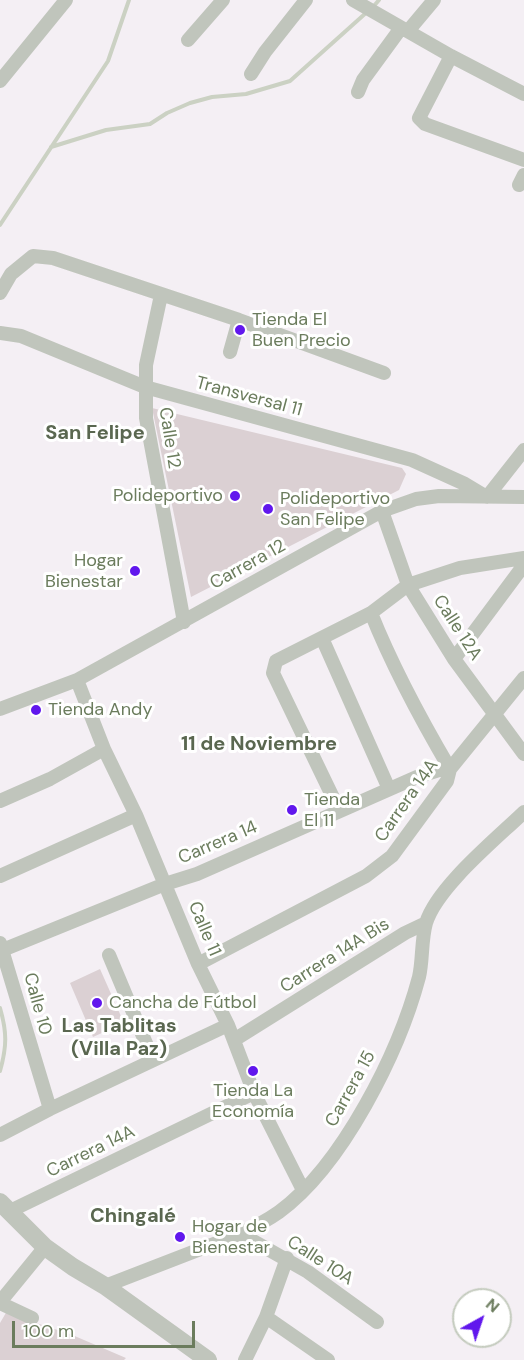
<!DOCTYPE html>
<html>
<head>
<meta charset="utf-8">
<style>
  body { margin:0 }
  #map { position:relative; width:524px; height:1360px; overflow:hidden; background:#f4eff4; font-family:"DM Sans",sans-serif }
  canvas { display:block }
  .north { position:absolute; left:452px; top:1288px; width:60px; height:60px; box-sizing:border-box; background:#fff; border:2px solid #c4cbbe; border-radius:50%; rotate:40deg; font-size:16px; font-weight:700; line-height:24px; text-align:center; color:#6b7c5d }
  .north::after { content:''; display:block; margin:auto; width:21px; height:27px; background:#6117ed; clip-path:polygon(50% 0,100% 100%,50% 72%,0 100%) }
  .scale { position:absolute; left:12px; top:1321px; width:183px; height:27px; box-sizing:border-box; border:3px solid #6b7c5d; border-top:0; padding-left:8px; font-size:18px; line-height:21px; white-space:nowrap; color:#6b7c5d; -webkit-text-stroke:4px #fff; paint-order:stroke }
</style>
</head>
<body>
<div id="map">
<canvas width="524" height="1360"></canvas>
<div class="north">N</div>
<div class="scale">100 m</div>
</div>
<script>
const context = document.querySelector('canvas').getContext('2d');
context.lineJoin = 'round';
function fillPath(path, color) { context.fillStyle = color; context.fill(path, 'evenodd'); }
function strokePath(path, color, width, dash) { context.strokeStyle = color; context.lineWidth = width; context.lineCap = dash ? 'butt' : 'round'; context.setLineDash(dash || []); context.stroke(path); }
function label(font, color, halo, rows, align = 'center') {
  context.font = font + ' "DM Sans",sans-serif'; context.lineWidth = 6; context.setLineDash([]); context.textBaseline = 'middle'; context.strokeStyle = halo; context.fillStyle = color; for (const [text, x, y, turn = 0] of rows) {
    context.save(); context.translate(x, y); context.rotate((+turn || 0) * Math.PI / 180); context.textAlign = isNaN(turn) ? turn : align; if (halo) context.strokeText(text, 0, 0); context.fillText(text, 0, 0); context.restore();
  }
}
const green = new Path2D(`
  M 152,408 L 402,468 L 406,474 L 399,490 L 191,597 Z
  M 100,969 L 124,1023 L 93,1037 L 70,983 Z
  M 7,1311 L 36,1323 L 70,1334 L 126,1358 L 124,1360 L 0,1360 L 0,1323 Z`);
const stream = new Path2D(`
  M 373,7 L 379,0
  M 51,147 L 106,130 L 150,124 L 167,113 L 190,103 L 212,97 L 246,94 L 290,81 L 367,12
  M 0,225 L 108,61 L 129,0
  M 0,1008 C 7,1032 7,1046 0,1071`);
const minor = new Path2D(`
  M 353,0 L 451,56 L 524,94
  M 408,31 L 434,0
  M 188,40 L 223,0
  M 451,56 L 419,118 L 425,124 L 524,160
  M 251,74 L 265,52 L 306,0
  M 0,81 L 66,0
  M 358,92 L 363,80 L 401,28
  M 519,185 L 524,175
  M 0,293 L 11,274 L 33,256 L 53,258 L 239,320 L 384,373
  M 161,295 L 146,365 L 146,418 L 184,622
  M 0,333 L 21,336 L 145,387 L 412,460 L 465,484 L 485,496
  M 230,352 L 239,320
  M 487,497 L 524,450
  M 382,511 L 408,585 L 454,659 L 524,754
  M 322,638 L 389,789
  M 454,659 L 524,565
  M 77,680 L 104,749 L 136,815 L 198,964 L 228,1025 L 254,1093 L 303,1190
  M 0,709 L 77,680 L 382,511 L 416,499 L 439,496 L 524,497
  M 0,801 L 50,779 L 104,749
  M 339,810 L 273,673 L 276,661 L 371,613 L 408,585 L 460,568 L 524,558
  M 0,876 L 136,815
  M 0,943 L 50,1109
  M 0,951 L 165,884 L 197,874 L 417,777 L 442,769 L 450,769 C 420,718 393,668 371,613
  M 109,955 L 153,1060
  M 198,964 L 366,876 L 392,856 L 447,781 L 450,769 L 524,678
  M 234,1040 L 405,933 L 426,923
  M 0,1135 L 50,1109 L 228,1025
  M 10,1211 L 254,1093
  M 241,1234 L 308,1272 L 377,1322
  M 105,1286 C 136,1274 167,1262 198,1250 C 225,1240 255,1229 279,1212 C 343,1165 399,1052 419,977 C 423,960 421,941 426,923 C 437,887 496,839 524,812
  M 0,1302 L 45,1247
  M 0,1303 L 32,1318
  M 266,1317 L 328,1360
  M 245,1360 L 266,1317 L 287,1258`);
const tertiary = new Path2D(`
  M 0,1202 L 45,1247 L 73,1267 L 105,1286 L 208,1360`);
const markers = [
  [240,330,6,"#6117ed"],
  [235,496,6,"#6117ed"],
  [268,509,6,"#6117ed"],
  [135,571,6,"#6117ed"],
  [36,710,6,"#6117ed"],
  [292,810,6,"#6117ed"],
  [97,1003,6,"#6117ed"],
  [253,1071,6,"#6117ed"],
  [180,1237,6,"#6117ed"]
];
const poiNames = [
  ["Tienda El",252,320],
  ["Buen Precio",252,341],
  ["Polideportivo",223,496,"right"],
  ["Polideportivo",280,499],
  ["San Felipe",280,520],
  ["Hogar",123,561,"right"],
  ["Bienestar",123,582,"right"],
  ["Tienda Andy",48,710],
  ["Tienda",304,800],
  ["El 11",304,821],
  ["Cancha de Fútbol",109,1003],
  ["Tienda La",253,1091,"center"],
  ["Economía",253,1112,"center"],
  ["Hogar de",192,1227],
  ["Bienestar",192,1248]
];
const streetNames = [
  ["Transversal 11",249,397,15],
  ["Calle 12",169,438,81],
  ["Carrera 12",248,565,-29],
  ["Calle 12A",457,628,57],
  ["Carrera 14A",407,801,-55],
  ["Carrera 14",218,843,-23],
  ["Calle 11",204,929,67],
  ["Carrera 14A Bis",335,956,-32],
  ["Calle 10",37,1004,75],
  ["Carrera 15",351,1089,-61],
  ["Carrera 14A",91,1152,-26],
  ["Calle 10A",320,1261,33]
];
const neighbourhoodNames = [
  ["San Felipe",95,434],
  ["11 de Noviembre",259,745],
  ["Las Tablitas",119,1027],
  ["(Villa Paz)",119,1050],
  ["Chingalé",133,1217]
];
fillPath(green, '#dbd0d3');
strokePath(stream, '#cbd1c3', 4);
strokePath(minor, '#c0c5bc', 14);
strokePath(tertiary, '#c0c5bc', 18);
for (const [x, y, r, color] of markers) { const dot = new Path2D(); dot.arc(x, y, r, 0, 2 * Math.PI); context.fillStyle = color; context.fill(dot); strokePath(dot, '#fff', 2); }
label('18px', '#6b7c5d', '#fff', poiNames, 'left');
label('18px', '#6b7c5d', '#fff', streetNames);
label('bold 20px', '#5a6750', '#fff', neighbourhoodNames);
</script>
</body>
</html>
